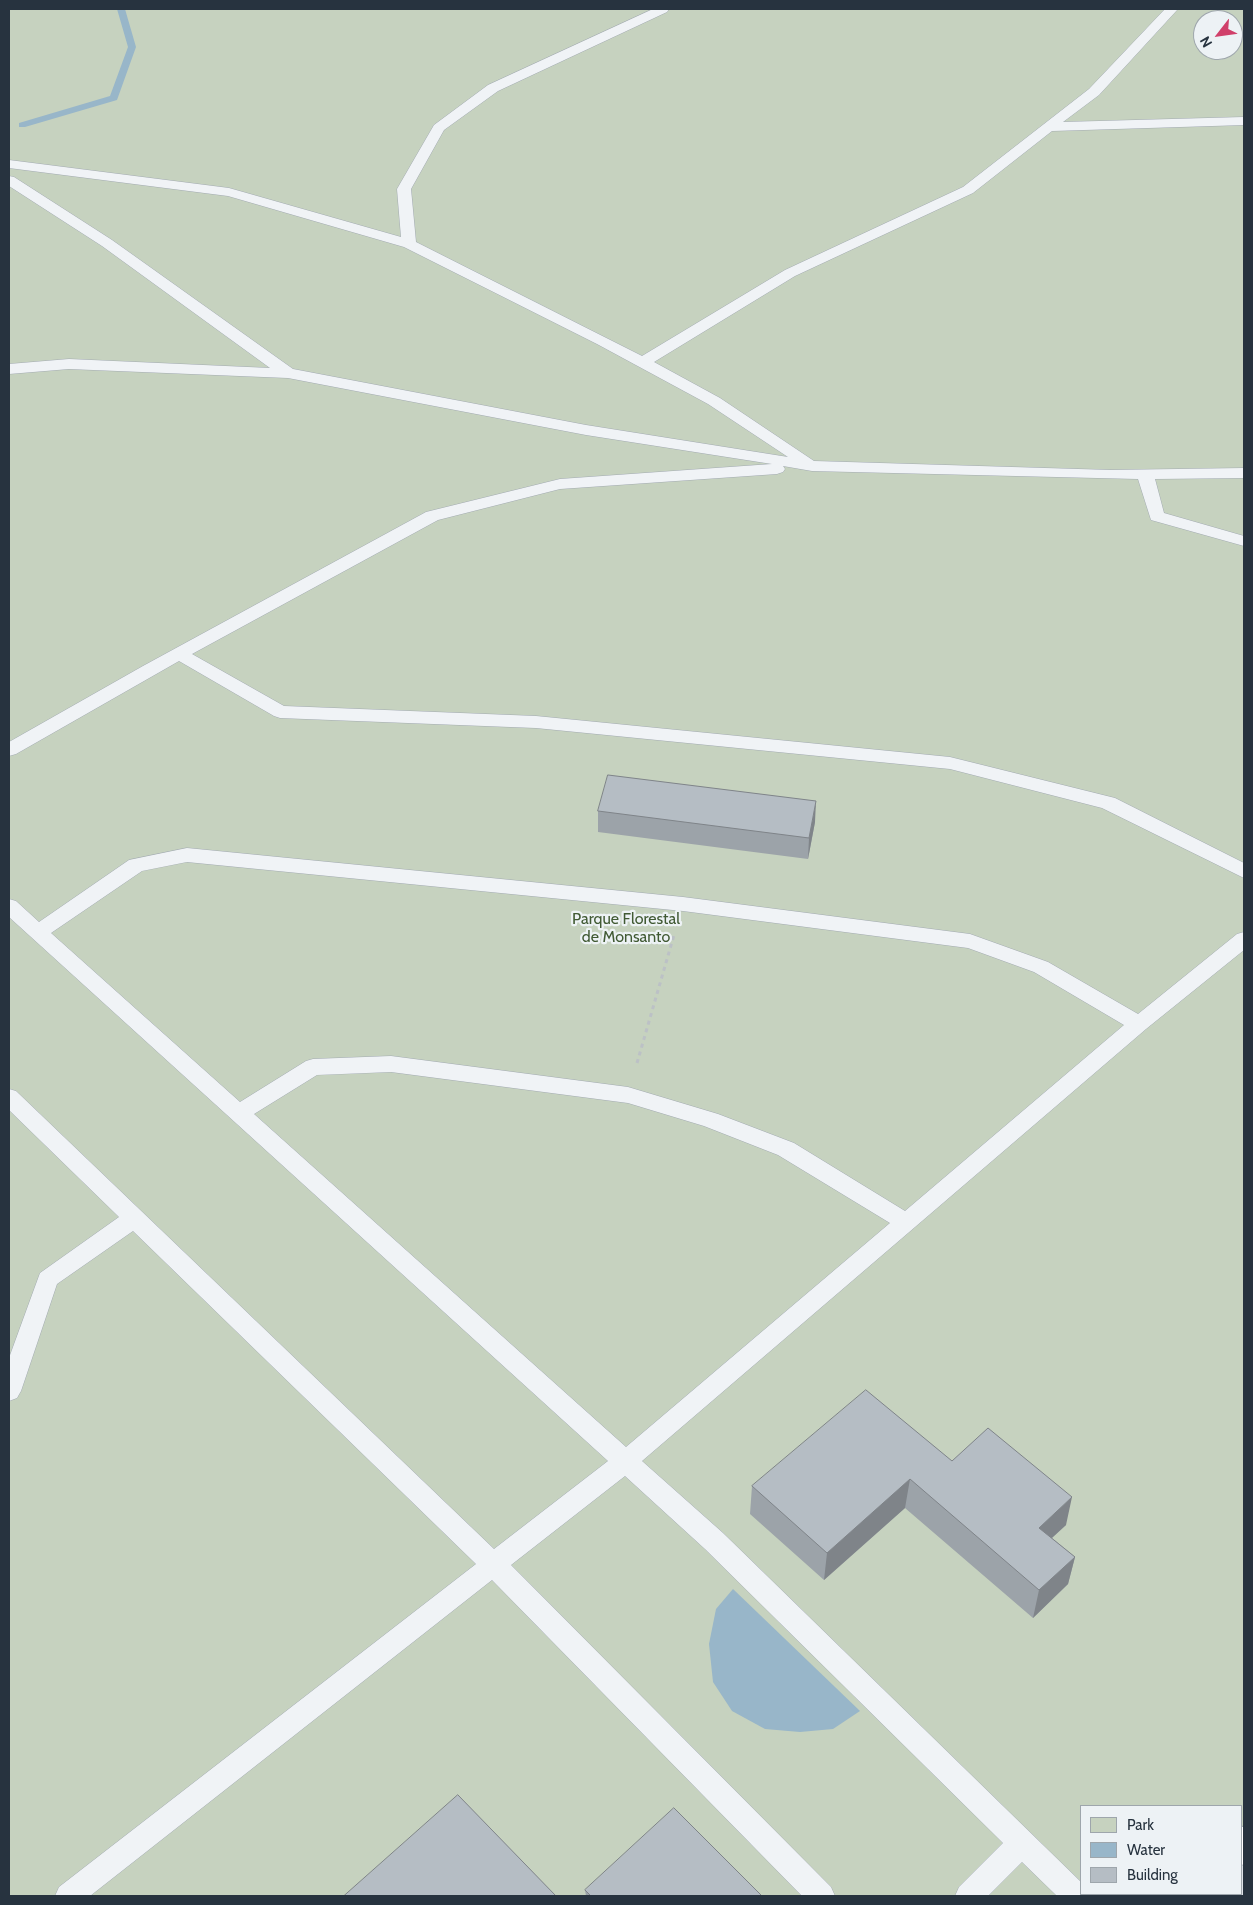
<!DOCTYPE html>
<html>
<head>
<meta charset="utf-8">
<style>
  body { margin:0 }
  #map { position:relative; width:1253px; height:1905px; overflow:hidden; background:#dee3e8; font-family:Cabin,sans-serif }
  canvas { display:block }
  .frame { position:absolute; inset:0; border:10px solid #27333f; pointer-events:none }
  .legend { position:absolute; left:1080px; top:1805px; width:162px; height:90px; box-sizing:border-box; background:#edf2f5; border:1px solid #9ea6ac; margin:0; padding:6px 9px; list-style:none; font-size:15px; color:#27333f }
  .legend li { display:flex; align-items:center; gap:10px; height:25px }
  .legend b { width:25px; border:1px solid #9ea6ac }
  .north { position:absolute; left:1193px; top:10px; width:50px; height:50px; box-sizing:border-box; background:#edf2f5; border:1px solid #9ea6ac; border-radius:50%; rotate:240deg; font-size:14px; font-weight:700; line-height:20px; text-align:center; color:#27333f }
  .north::after { content:''; display:block; margin:auto; width:18px; height:22px; background:#d0406a; clip-path:polygon(50% 0,100% 100%,50% 72%,0 100%) }
</style>
</head>
<body>
<div id="map">
<canvas width="1253" height="1905"></canvas>
<div class="frame"></div>
<ul class="legend">
<li><b style="height:14px;background:#c6d2bf"></b>Park</li>
<li><b style="height:14px;background:#98b6c9"></b>Water</li>
<li><b style="height:14px;background:#b5bdc4"></b>Building</li>
</ul>
<div class="north">N</div>
</div>
<script>
const context = document.querySelector('canvas').getContext('2d');
context.lineJoin = 'round';
function fillPath(path, color) { context.fillStyle = color; context.fill(path, 'evenodd'); }
function strokePath(path, color, width, dash) { context.strokeStyle = color; context.lineWidth = width; context.lineCap = dash ? 'butt' : 'round'; context.setLineDash(dash || []); context.stroke(path); }
function label(font, color, halo, rows, align = 'center') {
  context.font = font + ' Cabin,sans-serif'; context.lineWidth = 4.5; context.setLineDash([]); context.textBaseline = 'middle'; context.strokeStyle = halo; context.fillStyle = color; for (const [text, x, y, turn = 0] of rows) {
    context.save(); context.translate(x, y); context.rotate((+turn || 0) * Math.PI / 180); context.textAlign = isNaN(turn) ? turn : align; if (halo) context.strokeText(text, 0, 0); context.fillText(text, 0, 0); context.restore();
  }
}
const green = new Path2D(`
  M 9,9 L 1244,9 L 1244,1858 L 1242,1861 L 1242,1806 L 1082,1806 L 1082,1894 L 1214,1894 L 1212,1896 L 9,1896 ZM 1203,20 L 1233,20 L 1233,50 L 1203,50 Z`);
const water = new Path2D(`
  M 733,1589 L 860,1711 L 833,1729 L 800,1732 L 765,1729 L 732,1711 L 713,1682 L 709,1644 L 716,1609 Z`);
const stream = new Path2D(`
  M 117,9 L 125,9 L 136,47 L 117,100 L 25,127 L 19,127 L 19,123 L 110,96 L 128,47 Z`);
const path = new Path2D(`
  M 637,1063 L 674,935`);
const service = new Path2D(`
  M 653,9 L 669,9 L 667,12 L 498,91 L 444,130 L 411,189 L 416,242 L 642,356 L 785,270 L 963,187 L 1089,89 L 1165,9 L 1178,9 L 1099,95 L 1063,122 L 1244,117 L 1244,125 L 1052,131 L 973,193 L 795,276 L 654,362 L 720,398 L 814,461 L 1111,470 L 1244,468 L 1244,478 L 1155,479 L 1164,513 L 1244,536 L 1244,546 L 1151,520 L 1138,479 L 812,471 L 783,466 L 785,469 L 783,472 L 777,474 L 560,489 L 438,520 L 192,654 L 284,706 L 536,716 L 950,757 L 1115,798 L 1244,863 L 1244,878 L 1102,808 L 950,769 L 536,728 L 280,718 L 274,716 L 179,661 L 16,754 L 9,756 L 9,742 L 143,666 L 426,512 L 560,479 L 772,464 L 586,435 L 288,378 L 69,369 L 9,374 L 9,364 L 69,359 L 270,368 L 102,246 L 9,186 L 9,176 L 14,177 L 112,240 L 293,369 L 586,425 L 788,457 L 708,404 L 597,344 L 404,247 L 228,196 L 9,168 L 9,160 L 229,188 L 401,237 L 397,189 L 434,125 L 488,85 Z
  M 187,848 L 683,897 L 970,934 L 1048,962 L 1138,1014 L 1237,934 L 1244,932 L 1244,950 L 1146,1029 L 642,1461 L 723,1533 L 1082,1883 L 1082,1894 L 1089,1894 L 1090,1896 L 1057,1896 L 1022,1862 L 988,1896 L 955,1896 L 959,1887 L 1003,1843 L 705,1549 L 625,1476 L 511,1565 L 831,1887 L 835,1896 L 802,1896 L 492,1580 L 90,1896 L 55,1896 L 59,1887 L 476,1564 L 133,1231 L 57,1284 L 21,1391 L 17,1398 L 9,1401 L 9,1358 L 40,1273 L 119,1217 L 9,1110 L 9,1089 L 16,1091 L 494,1549 L 608,1461 L 9,917 L 9,899 L 16,901 L 39,922 L 129,860 ZM 187,862 L 683,911 L 968,948 L 1034,972 L 1124,1025 L 905,1211 L 794,1143 L 718,1114 L 628,1087 L 391,1056 L 313,1059 L 306,1061 L 240,1102 L 51,933 L 142,871 ZM 391,1072 L 628,1103 L 704,1126 L 778,1155 L 890,1223 L 626,1447 L 254,1114 L 317,1075 Z`);
const trunk = new Path2D(`
  M 1244,1826 L 1244,1864 L 1242,1865 L 1242,1827 Z
  M 1185,1894 L 1224,1894 L 1223,1896 L 1184,1896 Z`);
const wall = new Path2D(`
  M 598,811 L 815,822 L 808,859 L 598,832 Z
  M 952,1461 L 1066,1525 L 1052,1538 L 1075,1557 L 1068,1584 L 1033,1618 L 905,1508 L 824,1580 L 750,1514 L 752,1486 Z
  M 585,1890 L 762,1896 L 586,1896 Z`);
const shadedWall = new Path2D(`
  M 816,801 L 815,822 L 808,859 L 809,838 Z
  M 910,1479 L 905,1508 L 824,1580 L 827,1553 Z
  M 1072,1497 L 1066,1525 L 1033,1555 L 1039,1528 Z
  M 1075,1557 L 1068,1584 L 1033,1618 L 1039,1590 Z`);
const building = new Path2D(`
  M 608,775 L 816,801 L 809,838 L 598,811 Z
  M 866,1390 L 952,1461 L 988,1428 L 1072,1497 L 1039,1528 L 1075,1557 L 1039,1590 L 910,1479 L 827,1553 L 752,1486 Z
  M 458,1795 L 556,1896 L 344,1896 Z
  M 674,1808 L 762,1896 L 591,1896 L 585,1890 Z`);
const parkNames = [
  ["Parque Florestal",626,919],
  ["de Monsanto",626,937]
];
fillPath(green, '#c6d2bf');
fillPath(water, '#98b6c9');
fillPath(stream, '#98b6c9');
strokePath(service, '#a3abb2', 1);
strokePath(trunk, '#85939e', 1);
strokePath(path, '#bcc1c6', 3, [4, 4]);
fillPath(service, '#f0f3f6');
fillPath(trunk, '#fff');
fillPath(wall, '#9ca3a9');
fillPath(shadedWall, '#7f8489');
fillPath(building, '#b5bdc4');
strokePath(building, '#7f8489', 1);
label('16px', '#415a34', '#edf2f5', parkNames);
</script>
</body>
</html>
